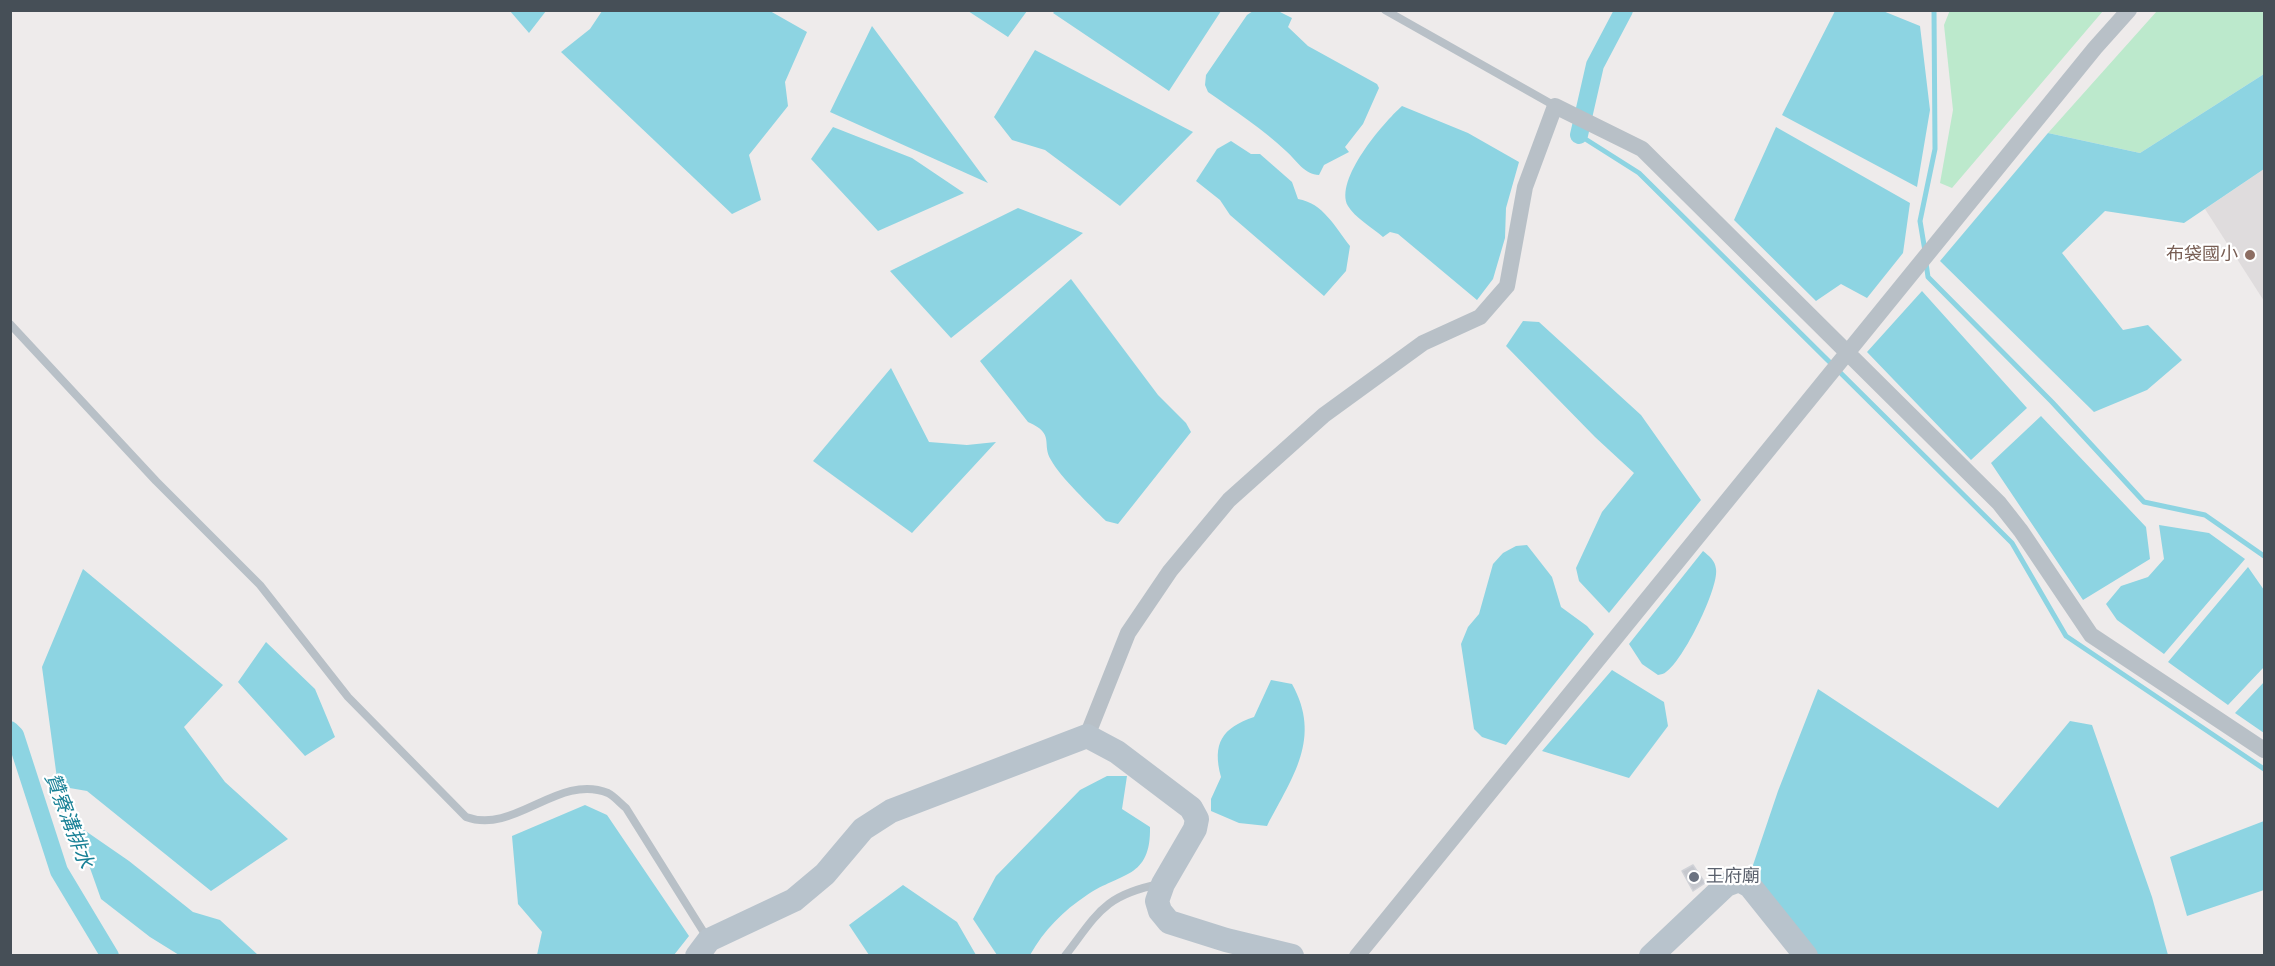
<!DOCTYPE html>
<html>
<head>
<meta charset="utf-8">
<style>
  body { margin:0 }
  #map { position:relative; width:2275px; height:966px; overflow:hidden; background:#eeebeb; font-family:"Archivo Narrow",sans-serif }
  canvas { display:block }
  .frame { position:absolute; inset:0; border:12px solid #464f57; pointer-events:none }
</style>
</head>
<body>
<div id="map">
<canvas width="2275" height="966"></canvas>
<div class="frame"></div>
</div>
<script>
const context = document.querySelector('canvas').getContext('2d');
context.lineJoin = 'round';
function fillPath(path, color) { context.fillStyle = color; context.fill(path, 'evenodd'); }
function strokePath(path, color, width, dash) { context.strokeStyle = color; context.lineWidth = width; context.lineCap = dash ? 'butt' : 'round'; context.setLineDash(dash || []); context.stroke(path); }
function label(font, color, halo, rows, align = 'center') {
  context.font = font + ' "Archivo Narrow","Noto Sans TC",sans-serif'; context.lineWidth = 4.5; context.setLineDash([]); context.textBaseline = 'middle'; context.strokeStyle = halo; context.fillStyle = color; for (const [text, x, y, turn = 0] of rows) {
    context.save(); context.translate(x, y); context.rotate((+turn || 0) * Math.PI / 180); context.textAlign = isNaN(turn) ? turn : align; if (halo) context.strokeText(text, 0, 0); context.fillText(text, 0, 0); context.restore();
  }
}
const education = new Path2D(`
  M 2264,169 L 2264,301 L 2205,209 Z`);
const green = new Path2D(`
  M 1950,10 L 2103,11 L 1952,188 L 1940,183 L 1953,110 L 1944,25 Z
  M 2157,11 L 2264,11 L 2264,74 L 2140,153 L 2048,133 Z`);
const water = new Path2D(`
  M 510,11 L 546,11 L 529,33 Z
  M 602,11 L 770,11 L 807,32 L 785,82 L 788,106 L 749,155 L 761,200 L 732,214 L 561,52 L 590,29 Z
  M 968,11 L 1027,11 L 1008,37 Z
  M 1055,11 L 1055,10 L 1221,11 L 1169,91 L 1053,13 Z
  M 1278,11 L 1292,18 L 1288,27 L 1308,46 L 1377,84 L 1379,88 L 1363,124 L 1345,147 L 1349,152 L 1324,165 L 1319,175 C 1305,175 1296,160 1286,151 C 1263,129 1235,111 1208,92 L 1205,85 L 1206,75 L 1247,15 L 1253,11 Z
  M 1835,11 L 1883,11 L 1920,26 L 1930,110 L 1917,187 L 1782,115 Z
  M 872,26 L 988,183 L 830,112 Z
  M 1035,50 L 1193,132 L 1120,206 L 1045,150 L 1012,140 L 994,117 Z
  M 2264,74 L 2264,169 L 2184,223 L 2105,211 L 2062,253 L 2123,330 L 2148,325 L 2182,360 L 2147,390 L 2094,412 L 1940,261 L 2048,133 L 2140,153 Z
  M 1402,106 L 1468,133 L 1519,162 L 1506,208 L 1505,238 L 1493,279 L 1477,300 L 1398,234 L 1390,232 L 1383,237 C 1373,228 1354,217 1348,206 C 1334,180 1383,123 1402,106 Z
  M 833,127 L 912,158 L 964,193 L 878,231 L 811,159 Z
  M 1776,127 L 1910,203 L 1903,253 L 1867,298 L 1841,284 L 1816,301 L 1734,220 Z
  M 1231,141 L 1251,154 L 1260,154 L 1292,182 L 1298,199 C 1323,203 1335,227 1350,246 L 1346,271 L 1324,296 L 1230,215 L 1220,200 L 1196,181 L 1217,149 Z
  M 1018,208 L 1083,233 L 951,338 L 890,271 Z
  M 1071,279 L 1158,395 L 1186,423 L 1191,432 L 1118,524 L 1106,521 C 1090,505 1061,478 1051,460 C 1041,444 1056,434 1028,422 L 980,361 Z
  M 1922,291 L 2027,408 L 1971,460 L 1867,352 Z
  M 1523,321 L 1539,322 L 1641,415 L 1701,500 L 1609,613 L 1579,581 L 1576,568 L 1602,512 L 1634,473 L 1595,437 L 1506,346 Z
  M 891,368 L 929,442 L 967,445 L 996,442 L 912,533 L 813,461 Z
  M 2041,416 L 2146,527 L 2150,559 L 2083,600 L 1991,463 Z
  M 2159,525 L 2209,533 L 2245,559 L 2164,654 L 2117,620 L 2106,604 L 2121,586 L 2148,577 L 2164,559 Z
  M 1527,545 L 1552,577 L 1561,607 L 1587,626 L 1594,634 L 1506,745 L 1482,737 L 1474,729 L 1461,644 L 1468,627 L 1479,614 L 1493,564 L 1503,553 L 1516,546 Z
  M 1703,551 C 1709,556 1715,560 1716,569 C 1719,588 1683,661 1666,672 C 1664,674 1661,674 1658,675 L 1642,664 L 1629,644 Z
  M 2248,567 L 2264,590 L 2264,667 L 2228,705 L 2168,662 Z
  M 83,569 L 223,685 L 184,727 L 225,782 L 288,839 L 211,891 L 87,791 L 58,786 L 42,667 Z
  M 266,642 L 315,689 L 335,737 L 305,756 L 238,682 Z
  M 1612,670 L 1664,702 L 1668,726 L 1629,778 L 1542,751 Z
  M 1271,680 L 1292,684 C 1322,738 1293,776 1267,826 L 1239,823 L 1211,811 L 1211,799 L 1221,777 C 1212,743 1222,728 1254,717 Z
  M 2264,682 L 2264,733 L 2235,713 Z
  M 1818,689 L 1998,808 L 2070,721 L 2092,725 L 2152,897 L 2168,955 L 1815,955 L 1751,871 L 1778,791 Z
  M 1107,776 L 1127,776 L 1122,809 L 1150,827 C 1151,879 1121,872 1087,895 C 1063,911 1044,930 1030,955 L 997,955 L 973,919 L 996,876 L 1080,790 Z
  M 585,805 L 607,815 L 689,936 L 674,955 L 537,955 L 542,932 L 518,904 L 512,836 Z
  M 2264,821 L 2264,890 L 2187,916 L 2170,857 Z
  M 74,823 L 129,861 L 193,912 L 220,920 L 258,955 L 179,955 L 150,937 L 101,899 Z
  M 903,885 L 957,922 L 976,955 L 869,955 L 849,925 Z`);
const stream = new Path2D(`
  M 1579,135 L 1639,173 L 2012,543 L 2066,636 L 2264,769
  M 1925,251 L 1920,221 L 1935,149 L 1934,10
  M 1926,263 L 1928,277 L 2052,402 L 2144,502 L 2205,515 L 2264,556`);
const canal = new Path2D(`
  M 1579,135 L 1595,65 L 1624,10
  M 10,730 L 15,735 L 59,871 L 110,956`);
const building = new Path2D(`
  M 1693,865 L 1705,883 L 1693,891 L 1682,871 Z`);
const lane = new Path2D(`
  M 1385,10 L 1555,106
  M 10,324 L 156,481 L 260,585 L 348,697 L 466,817 C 515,835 558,773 608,793 C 614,796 620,803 626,808 L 708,939
  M 1065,956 C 1098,913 1104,895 1160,884`);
const street = new Path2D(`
  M 1087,736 L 1128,633 L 1170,571 L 1229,500 L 1324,415 L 1423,343 L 1480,317 L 1507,286 L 1525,187 L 1555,106 L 1642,149 L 1999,503 L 2021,531 L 2091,635 L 2264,750
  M 1357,956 L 2095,48 L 2129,10`);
const secondary = new Path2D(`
  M 697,956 L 709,940 L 794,900 L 825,874 L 863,829 L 891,811 L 1087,736 L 1117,752 L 1191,808 L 1197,819 L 1195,829 L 1163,884 L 1157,901 L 1160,911 L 1169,922 L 1226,940 L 1292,956
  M 1651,956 L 1726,885 L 1739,880 L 1750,886 L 1806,956`);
const markers = [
  [2250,255,6,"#8d6e63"],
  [1694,877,6,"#6b7280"]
];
const educationNames = [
  ["布袋國小",2238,255]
];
const worshipNames = [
  ["王府廟",1706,877]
];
const waterNames = [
  ["贊寮溝排水",68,821,69]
];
fillPath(education, '#dfdcdd');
fillPath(green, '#bce9cc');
fillPath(water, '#8dd4e2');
strokePath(stream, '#8dd4e2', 5);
strokePath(canal, '#8dd4e2', 18);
fillPath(building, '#c6c8ce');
strokePath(building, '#d0d2d7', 1.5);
strokePath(lane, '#b8c0c7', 8);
strokePath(street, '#b8c0c7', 16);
strokePath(secondary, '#b8c3cc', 24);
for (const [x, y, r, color] of markers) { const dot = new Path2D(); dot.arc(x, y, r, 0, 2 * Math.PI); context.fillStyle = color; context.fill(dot); strokePath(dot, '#fff', 2); }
label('18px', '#785e54', '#fff', educationNames, 'right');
label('18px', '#5b616d', '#fff', worshipNames, 'left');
label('italic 20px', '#198196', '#fff', waterNames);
</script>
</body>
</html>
